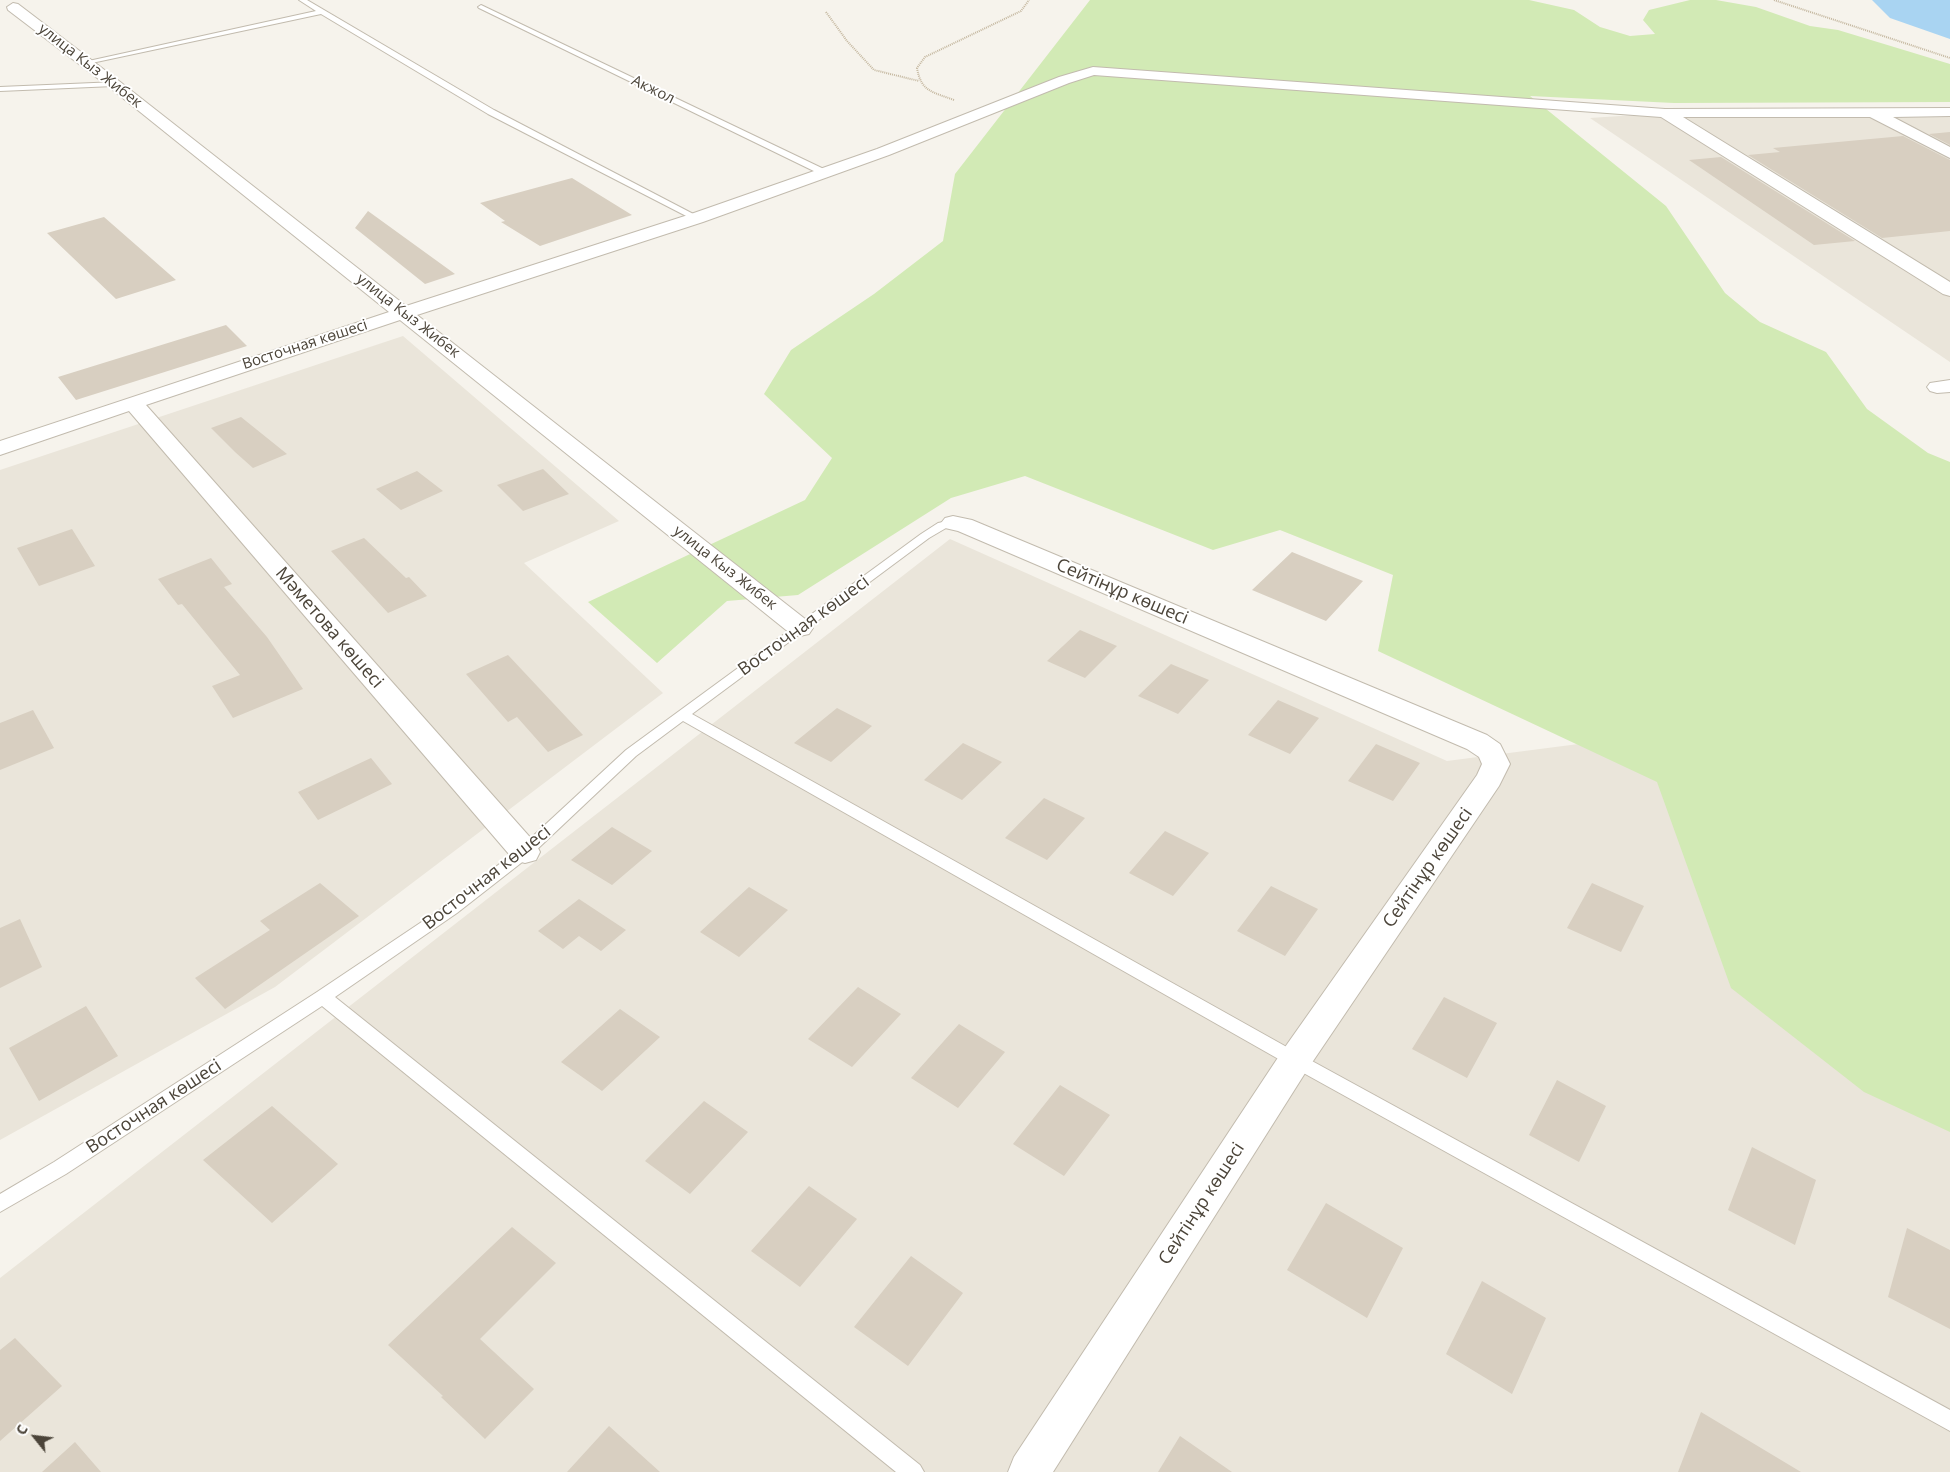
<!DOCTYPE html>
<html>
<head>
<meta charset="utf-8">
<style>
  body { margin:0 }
  #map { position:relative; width:1950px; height:1472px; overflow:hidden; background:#f6f3ec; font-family:"Open Sans",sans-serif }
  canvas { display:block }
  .north { position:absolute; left:10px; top:1412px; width:50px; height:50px; -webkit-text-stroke:4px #fff; paint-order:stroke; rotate:299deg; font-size:14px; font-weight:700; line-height:20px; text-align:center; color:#4b4439 }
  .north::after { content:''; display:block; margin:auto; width:18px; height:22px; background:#4b4439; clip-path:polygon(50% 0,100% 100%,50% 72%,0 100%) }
</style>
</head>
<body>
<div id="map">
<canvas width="1950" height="1472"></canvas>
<div class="north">С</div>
</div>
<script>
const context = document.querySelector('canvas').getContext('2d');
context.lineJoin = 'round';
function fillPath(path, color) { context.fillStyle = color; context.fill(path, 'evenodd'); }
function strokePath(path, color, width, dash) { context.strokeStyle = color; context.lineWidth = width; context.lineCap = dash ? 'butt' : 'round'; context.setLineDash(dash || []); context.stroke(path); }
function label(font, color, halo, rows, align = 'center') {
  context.font = font + ' "Open Sans",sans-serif'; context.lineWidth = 4; context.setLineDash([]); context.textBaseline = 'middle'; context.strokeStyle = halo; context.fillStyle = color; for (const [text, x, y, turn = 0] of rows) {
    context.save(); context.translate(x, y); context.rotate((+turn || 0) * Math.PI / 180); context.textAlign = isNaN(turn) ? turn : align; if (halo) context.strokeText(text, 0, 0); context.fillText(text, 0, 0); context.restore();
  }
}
const residential = new Path2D(`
  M 1950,112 L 1950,362 L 1590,118 L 1665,113 Z
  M 403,336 L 619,521 L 524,563 L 663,693 L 275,987 L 0,1140 L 0,470 Z
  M 950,539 L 1447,761 L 1950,696 L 1950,1472 L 0,1472 L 0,1278 Z`);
const green = new Path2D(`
  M 1090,0 L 1529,0 L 1574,10 L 1600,27 L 1630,36 L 1655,34 L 1643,20 L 1649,10 L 1690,0 L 1716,0 L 1756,7 L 1810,26 L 1838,30 L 1950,64 L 1950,102 L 1674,103 L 1530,96 L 1666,206 L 1725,293 L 1760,322 L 1826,352 L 1867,409 L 1928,453 L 1950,462 L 1950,1132 L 1864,1092 L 1731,988 L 1657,782 L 1378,651 L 1393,575 L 1280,530 L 1213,550 L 1025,476 L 951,498 L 798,595 L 727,601 L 657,663 L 588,602 L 805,500 L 832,458 L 764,394 L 791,350 L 874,294 L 943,241 L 955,174 Z`);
const water = new Path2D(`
  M 1872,0 L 1950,0 L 1950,39 L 1890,18 Z`);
const building = new Path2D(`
  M 1950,132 L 1950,145 L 1929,134 Z
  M 1903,136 L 1950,160 L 1950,231 L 1882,238 L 1748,155 L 1780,152 L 1773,148 Z
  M 1721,157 L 1855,241 L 1814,245 L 1689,160 Z
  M 572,178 L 632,215 L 540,246 L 501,222 L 505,221 L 480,203 Z
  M 368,211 L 455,274 L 425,284 L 355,228 Z
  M 104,217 L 176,280 L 116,299 L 47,233 Z
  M 226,325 L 247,346 L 76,400 L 58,377 Z
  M 241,417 L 287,454 L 253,468 L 235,452 L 211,428 Z
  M 543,469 L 569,494 L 523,511 L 497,485 Z
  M 417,471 L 443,491 L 401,510 L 376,489 Z
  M 72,529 L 95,566 L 39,586 L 17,548 Z
  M 364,538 L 406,578 L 409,577 L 427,596 L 388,613 L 331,551 Z
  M 1292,552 L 1363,581 L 1326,621 L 1252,590 Z
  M 211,558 L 232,584 L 224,587 L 267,637 L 303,689 L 233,718 L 212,686 L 240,675 L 182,604 L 178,605 L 158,579 Z
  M 1080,630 L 1117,646 L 1085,678 L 1047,661 Z
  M 508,655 L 583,735 L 548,752 L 517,717 L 508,722 L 466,674 Z
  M 1171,664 L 1209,680 L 1178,714 L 1138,696 Z
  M 1278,700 L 1319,718 L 1290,754 L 1248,735 Z
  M 837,708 L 872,726 L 831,762 L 794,743 Z
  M 33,710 L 54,748 L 0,770 L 0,723 Z
  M 963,743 L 1002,762 L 962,800 L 924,780 Z
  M 1376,744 L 1420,763 L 1393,801 L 1348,781 Z
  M 371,758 L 392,784 L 318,820 L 298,792 Z
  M 1044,798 L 1085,818 L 1047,860 L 1005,838 Z
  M 612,827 L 652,851 L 612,885 L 571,860 Z
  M 1165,831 L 1209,853 L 1173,896 L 1129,873 Z
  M 320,883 L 359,916 L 225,1009 L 195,978 L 270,930 L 260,921 Z
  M 1592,883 L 1644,906 L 1621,952 L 1567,928 Z
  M 1271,886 L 1318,909 L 1285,956 L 1237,931 Z
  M 749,887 L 788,910 L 739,957 L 700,932 Z
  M 579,899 L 626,930 L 601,951 L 579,936 L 563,949 L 538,931 Z
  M 20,919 L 42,967 L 0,988 L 0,928 Z
  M 858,987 L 901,1014 L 852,1067 L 808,1039 Z
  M 1444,997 L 1497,1023 L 1467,1078 L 1412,1049 Z
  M 86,1006 L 118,1056 L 39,1101 L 9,1048 Z
  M 620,1009 L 660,1037 L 602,1091 L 561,1062 Z
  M 959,1024 L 1005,1052 L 958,1108 L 911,1078 Z
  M 1557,1080 L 1606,1106 L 1579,1162 L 1529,1135 Z
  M 1060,1085 L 1110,1115 L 1064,1176 L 1013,1144 Z
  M 704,1101 L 748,1132 L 690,1194 L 645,1161 Z
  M 272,1106 L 338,1164 L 272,1223 L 203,1160 Z
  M 1752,1147 L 1816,1180 L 1795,1245 L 1728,1210 Z
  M 809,1186 L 857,1219 L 800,1287 L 751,1251 Z
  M 1326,1203 L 1403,1248 L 1367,1318 L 1287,1270 Z
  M 512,1227 L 556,1263 L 480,1339 L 534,1389 L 485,1439 L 441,1397 L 443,1396 L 388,1345 Z
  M 1907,1228 L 1950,1250 L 1950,1329 L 1888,1297 Z
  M 911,1256 L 963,1293 L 908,1366 L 854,1327 Z
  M 1482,1281 L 1546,1318 L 1512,1394 L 1446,1354 Z
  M 15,1338 L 62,1386 L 0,1441 L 0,1350 Z
  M 1701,1412 L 1801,1472 L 1678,1472 Z
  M 609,1426 L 660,1472 L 567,1472 Z
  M 1180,1436 L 1232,1472 L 1158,1472 Z
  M 75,1442 L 101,1472 L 42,1472 Z`);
const path = new Path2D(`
  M 1774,0 L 1950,58
  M 826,12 L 847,41 L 874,70 L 919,81
  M 954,100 C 933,92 921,92 917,68 L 925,57 L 1021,11 L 1029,0`);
const lane = new Path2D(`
  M 299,0 L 307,0 L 494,110 L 701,218 L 694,220 L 488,114 L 321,14 L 87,64 L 84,62 L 316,11 Z
  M 481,5 L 828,171 L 829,173 L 822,175 L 479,8 L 478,7 Z
  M 117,82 L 118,84 L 114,86 L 0,91 L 0,87 Z
  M 953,520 L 957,521 L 959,523 L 957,525 L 946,528 L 929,538 L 692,714 L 1301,1055 L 1950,1410 L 1950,1431 L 1289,1065 L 683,721 L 636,756 L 530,856 L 457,913 L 335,997 L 920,1465 L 924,1472 L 896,1472 L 322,1006 L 66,1174 L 0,1212 L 0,1194 L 54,1162 L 317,992 L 447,905 L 520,848 L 626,750 L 921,534 L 938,523 Z`);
const street = new Path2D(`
  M 13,3 L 18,4 L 119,81 L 406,306 L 691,214 L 877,149 L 1059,77 L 1093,67 L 1665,109 L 1950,108 L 1950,116 L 1893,117 L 1950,147 L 1950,158 L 1870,117 L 1683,117 L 1950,282 L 1950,296 L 1943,294 L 1661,117 L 1094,75 L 1069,83 L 889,155 L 703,222 L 417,315 L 809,622 L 813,628 L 809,634 L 800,636 L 791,634 L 400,320 L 146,405 L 536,844 L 540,852 L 536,860 L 525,863 L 514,860 L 129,411 L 0,455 L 0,441 L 389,312 L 109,87 L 8,10 L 7,7 Z
  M 1950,380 L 1950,392 L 1937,393 L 1930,391 L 1927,387 L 1930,383 Z
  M 953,516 L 972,520 L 1487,735 L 1500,744 L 1510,764 L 1499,786 L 1307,1070 L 1053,1472 L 1008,1472 L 1014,1457 L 1283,1050 L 1477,775 L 1482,764 L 1479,757 L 1467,749 L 958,531 L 945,528 L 941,523 L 945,518 Z`);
const farStreetnames = [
  ["улица Кыз Жибек",90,66,38],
  ["Акжол",653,90,26],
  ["улица Кыз Жибек",408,316,38],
  ["Восточная көшесі",305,345,-18],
  ["улица Кыз Жибек",725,568,38]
];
const streetNames = [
  ["Сейтінұр көшесі",1122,592,23],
  ["Восточная көшесі",804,626,-36],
  ["Мәметова көшесі",329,628,49],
  ["Сейтінұр көшесі",1428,868,-55],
  ["Восточная көшесі",487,878,-38],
  ["Восточная көшесі",154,1107,-33],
  ["Сейтінұр көшесі",1202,1204,-57]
];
fillPath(residential, '#eae5da');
fillPath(green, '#d2eab5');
fillPath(water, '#a9d4f2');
fillPath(building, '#d8cfc1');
strokePath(lane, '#c2bbae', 2);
strokePath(street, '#c2bbae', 2);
strokePath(path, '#c4b79f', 2, [1, 1]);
fillPath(lane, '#fff');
fillPath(street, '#fff');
label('15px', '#4b4439', '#fff', farStreetnames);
label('18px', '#4b4439', '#fff', streetNames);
</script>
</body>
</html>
